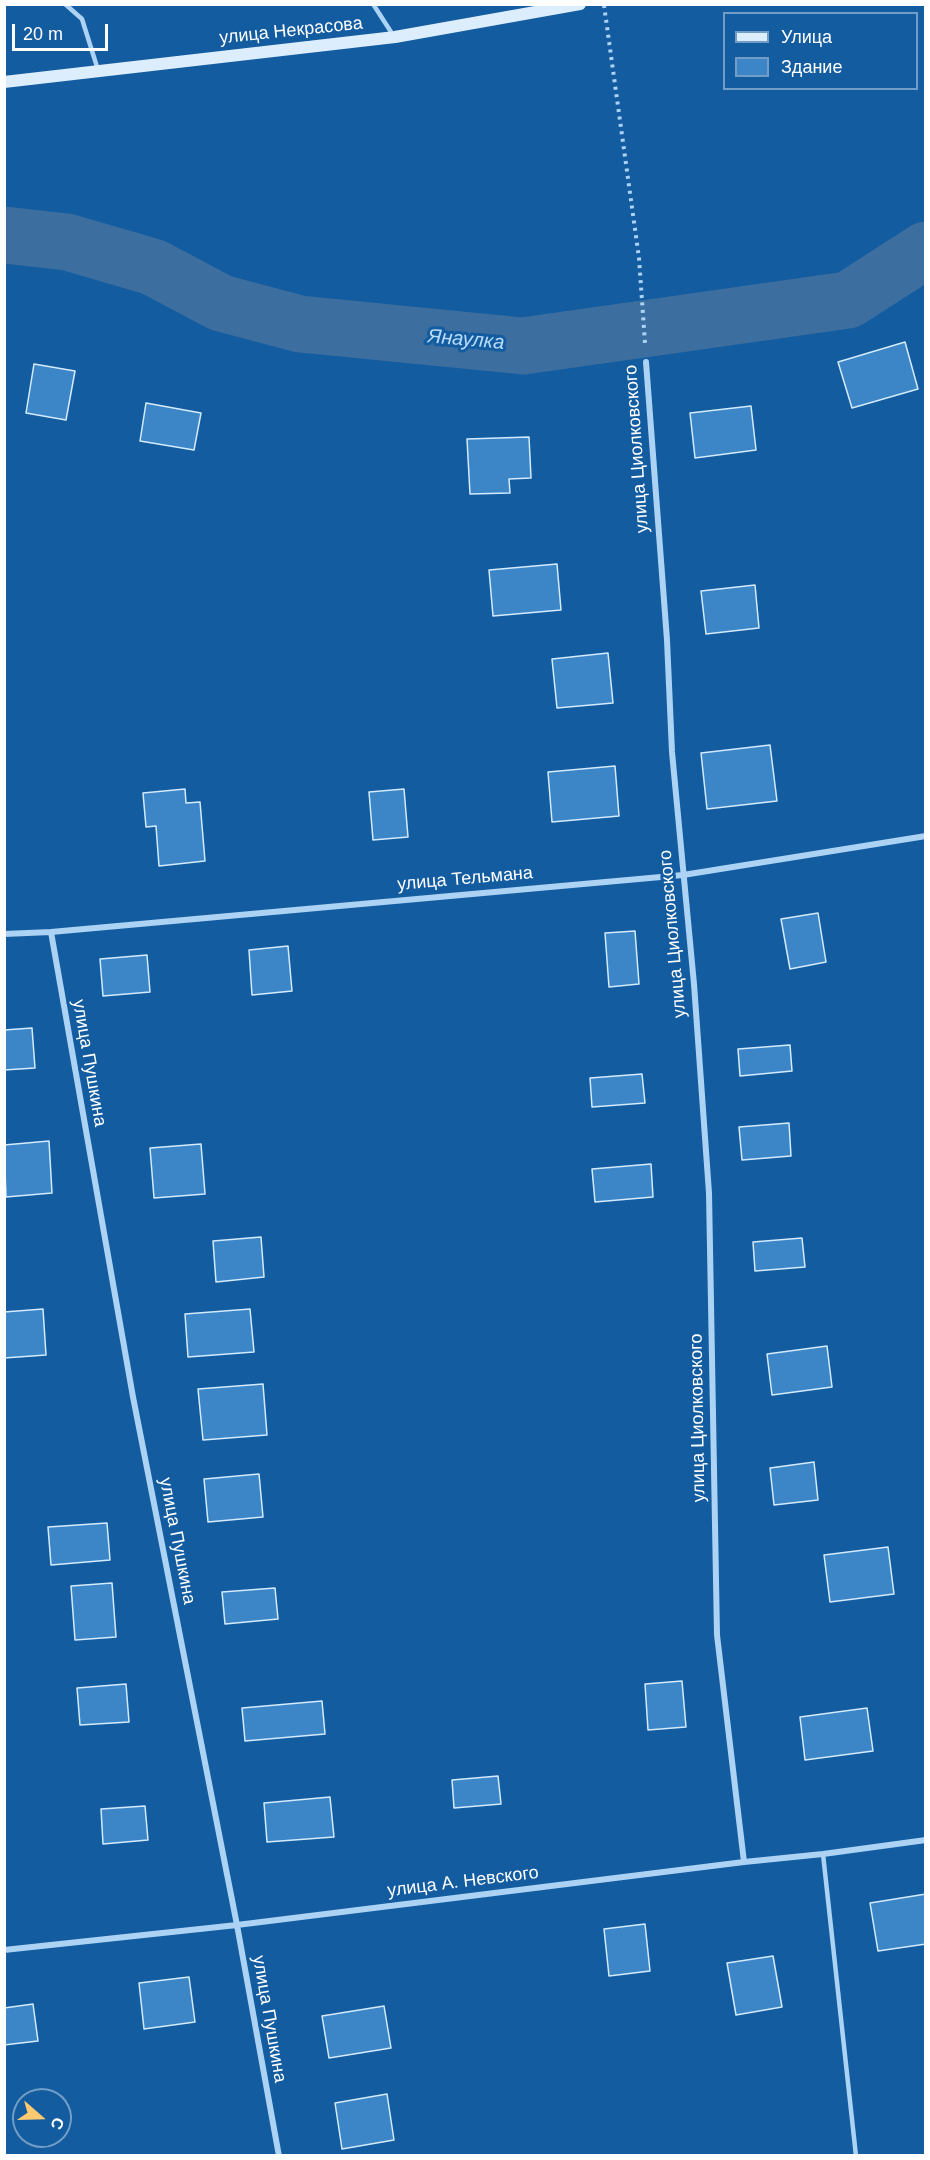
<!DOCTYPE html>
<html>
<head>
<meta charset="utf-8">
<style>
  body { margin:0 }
  #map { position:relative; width:930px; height:2160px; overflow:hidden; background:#135ca0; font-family:Helvetica,sans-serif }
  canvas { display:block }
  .frame { position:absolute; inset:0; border:6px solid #fff; pointer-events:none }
  .legend { position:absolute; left:723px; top:12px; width:195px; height:78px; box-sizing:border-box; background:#135ca0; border:2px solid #719dc6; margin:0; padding:8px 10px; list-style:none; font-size:18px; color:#fff }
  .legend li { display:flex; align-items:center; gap:12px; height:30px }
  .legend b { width:30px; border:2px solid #719dc6 }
  .north { position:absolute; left:12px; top:2088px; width:60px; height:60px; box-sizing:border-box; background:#135ca0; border:2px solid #719dc6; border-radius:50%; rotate:110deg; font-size:16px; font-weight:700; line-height:24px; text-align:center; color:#fff }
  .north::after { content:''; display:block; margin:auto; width:21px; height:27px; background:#ffc96f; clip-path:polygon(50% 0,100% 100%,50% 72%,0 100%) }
  .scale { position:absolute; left:12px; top:24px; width:96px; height:27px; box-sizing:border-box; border:3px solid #fff; border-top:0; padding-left:8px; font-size:18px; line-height:21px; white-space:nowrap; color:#fff; -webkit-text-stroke:4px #135ca0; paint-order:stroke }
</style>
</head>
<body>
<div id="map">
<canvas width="930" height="2160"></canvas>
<div class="frame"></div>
<ul class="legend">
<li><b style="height:8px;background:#dcedfd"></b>Улица</li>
<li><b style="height:16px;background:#3c86c7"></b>Здание</li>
</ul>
<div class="north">С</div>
<div class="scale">20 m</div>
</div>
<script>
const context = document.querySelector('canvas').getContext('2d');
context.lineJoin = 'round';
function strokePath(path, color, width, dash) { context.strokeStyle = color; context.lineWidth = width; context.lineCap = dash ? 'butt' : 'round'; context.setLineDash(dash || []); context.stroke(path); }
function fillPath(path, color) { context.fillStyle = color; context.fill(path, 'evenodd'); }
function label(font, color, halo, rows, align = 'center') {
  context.font = font + ' Helvetica,sans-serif'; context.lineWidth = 6; context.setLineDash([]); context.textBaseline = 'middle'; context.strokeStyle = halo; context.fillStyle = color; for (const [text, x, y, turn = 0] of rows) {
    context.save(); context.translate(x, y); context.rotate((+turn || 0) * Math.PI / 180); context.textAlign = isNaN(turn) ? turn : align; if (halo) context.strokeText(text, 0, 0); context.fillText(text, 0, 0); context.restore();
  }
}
const river = new Path2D(`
  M 4,235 L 67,242 L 153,267 L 221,303 L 300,324 L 523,346 L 848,300 L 926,250`);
const building = new Path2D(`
  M 905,342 L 918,389 L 852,408 L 838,362 Z
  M 34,364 L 75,371 L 66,420 L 26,413 Z
  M 146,403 L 201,413 L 194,450 L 140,441 Z
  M 751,406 L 756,450 L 695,458 L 690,413 Z
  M 529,437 L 531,478 L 509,479 L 510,493 L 470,494 L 467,439 Z
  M 557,564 L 561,610 L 493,616 L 489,570 Z
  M 755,585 L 759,628 L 706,634 L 701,591 Z
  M 608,653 L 613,703 L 557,708 L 552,659 Z
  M 770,745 L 777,801 L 707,809 L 701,753 Z
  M 615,766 L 619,816 L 552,822 L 548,772 Z
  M 185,789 L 186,803 L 200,802 L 205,861 L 159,866 L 156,826 L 146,827 L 143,793 Z
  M 404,789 L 408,837 L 373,840 L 369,792 Z
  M 818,913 L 826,962 L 790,969 L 781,919 Z
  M 635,931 L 639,984 L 609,987 L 605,933 Z
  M 288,946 L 292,991 L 252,995 L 249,950 Z
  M 147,955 L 150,992 L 103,996 L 100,959 Z
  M 32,1028 L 35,1068 L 4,1070 L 4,1030 Z
  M 790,1045 L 792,1071 L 740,1076 L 738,1049 Z
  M 642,1074 L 645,1103 L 592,1107 L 590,1078 Z
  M 789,1123 L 791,1156 L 742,1160 L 739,1127 Z
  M 49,1141 L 52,1193 L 6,1197 L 4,1145 Z
  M 201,1144 L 205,1194 L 154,1198 L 150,1148 Z
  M 651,1164 L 653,1197 L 595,1202 L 592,1169 Z
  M 261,1237 L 264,1277 L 216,1282 L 213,1241 Z
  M 802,1238 L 805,1267 L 755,1271 L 753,1242 Z
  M 43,1309 L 46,1355 L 4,1358 L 4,1312 Z
  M 250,1309 L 254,1352 L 188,1357 L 185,1314 Z
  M 827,1346 L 832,1387 L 772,1395 L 767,1354 Z
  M 263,1384 L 267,1435 L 203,1440 L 198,1389 Z
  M 814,1462 L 818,1500 L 774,1505 L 770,1468 Z
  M 259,1474 L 263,1517 L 208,1522 L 204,1479 Z
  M 107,1523 L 110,1560 L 51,1565 L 48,1527 Z
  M 888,1547 L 894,1594 L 830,1602 L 824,1555 Z
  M 112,1583 L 116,1637 L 75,1640 L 71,1586 Z
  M 275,1588 L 278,1619 L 225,1624 L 222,1592 Z
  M 682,1681 L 686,1727 L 648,1730 L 645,1684 Z
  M 126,1684 L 129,1722 L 80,1725 L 77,1688 Z
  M 322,1701 L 325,1734 L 245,1741 L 242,1708 Z
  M 867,1708 L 873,1751 L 805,1760 L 800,1717 Z
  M 498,1776 L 501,1804 L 454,1808 L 452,1780 Z
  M 330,1797 L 334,1837 L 267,1842 L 264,1803 Z
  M 145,1806 L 148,1840 L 103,1844 L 101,1809 Z
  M 926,1894 L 926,1944 L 878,1951 L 870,1903 Z
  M 645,1924 L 650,1971 L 609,1976 L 604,1929 Z
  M 773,1956 L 782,2007 L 736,2015 L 727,1963 Z
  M 189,1977 L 195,2022 L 144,2029 L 139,1983 Z
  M 33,2004 L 38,2041 L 4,2045 L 4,2008 Z
  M 384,2006 L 391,2048 L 329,2058 L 322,2016 Z
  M 387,2094 L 394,2140 L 342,2149 L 335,2103 Z`);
const path = new Path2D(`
  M 604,5 L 639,258 L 645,343`);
const lane = new Path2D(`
  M 65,4 L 82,19 L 98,70
  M 373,4 L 393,35
  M 823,1854 L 856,2156`);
const street = new Path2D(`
  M 646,362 L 667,640 L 672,752 L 694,984 L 709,1193 L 717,1635 L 744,1862
  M 51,932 L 133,1397 L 237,1925 L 279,2156
  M 4,934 L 51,932 L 683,875 L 926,836
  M 4,1950 L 237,1925 L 744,1862 L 823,1854 L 926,1840`);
const secondary = new Path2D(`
  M 4,82 L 395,37 L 580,4`);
const streetNames = [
  ["улица Некрасова",291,31,-6],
  ["улица Циолковского",637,449,-94],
  ["улица Тельмана",465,879,-5],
  ["улица Циолковского",673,934,-95],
  ["улица Пушкина",89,1063,80],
  ["улица Циолковского",698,1418,-91],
  ["улица Пушкина",177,1541,79],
  ["улица А. Невского",463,1882,-7],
  ["улица Пушкина",269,2019,80]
];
const waterNames = [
  ["Янаулка",466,340,5]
];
strokePath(river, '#3c6f9f', 57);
fillPath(building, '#3c86c7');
strokePath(building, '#d4ebfe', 1.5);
strokePath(path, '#acd3f4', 4, [3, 4.5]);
strokePath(lane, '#acd3f4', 4.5);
strokePath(street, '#acd3f4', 6);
strokePath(secondary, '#dcedfd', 12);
label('18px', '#fff', '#135ca0', streetNames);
label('italic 20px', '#b9dcfa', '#135ca0', waterNames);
</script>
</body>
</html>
